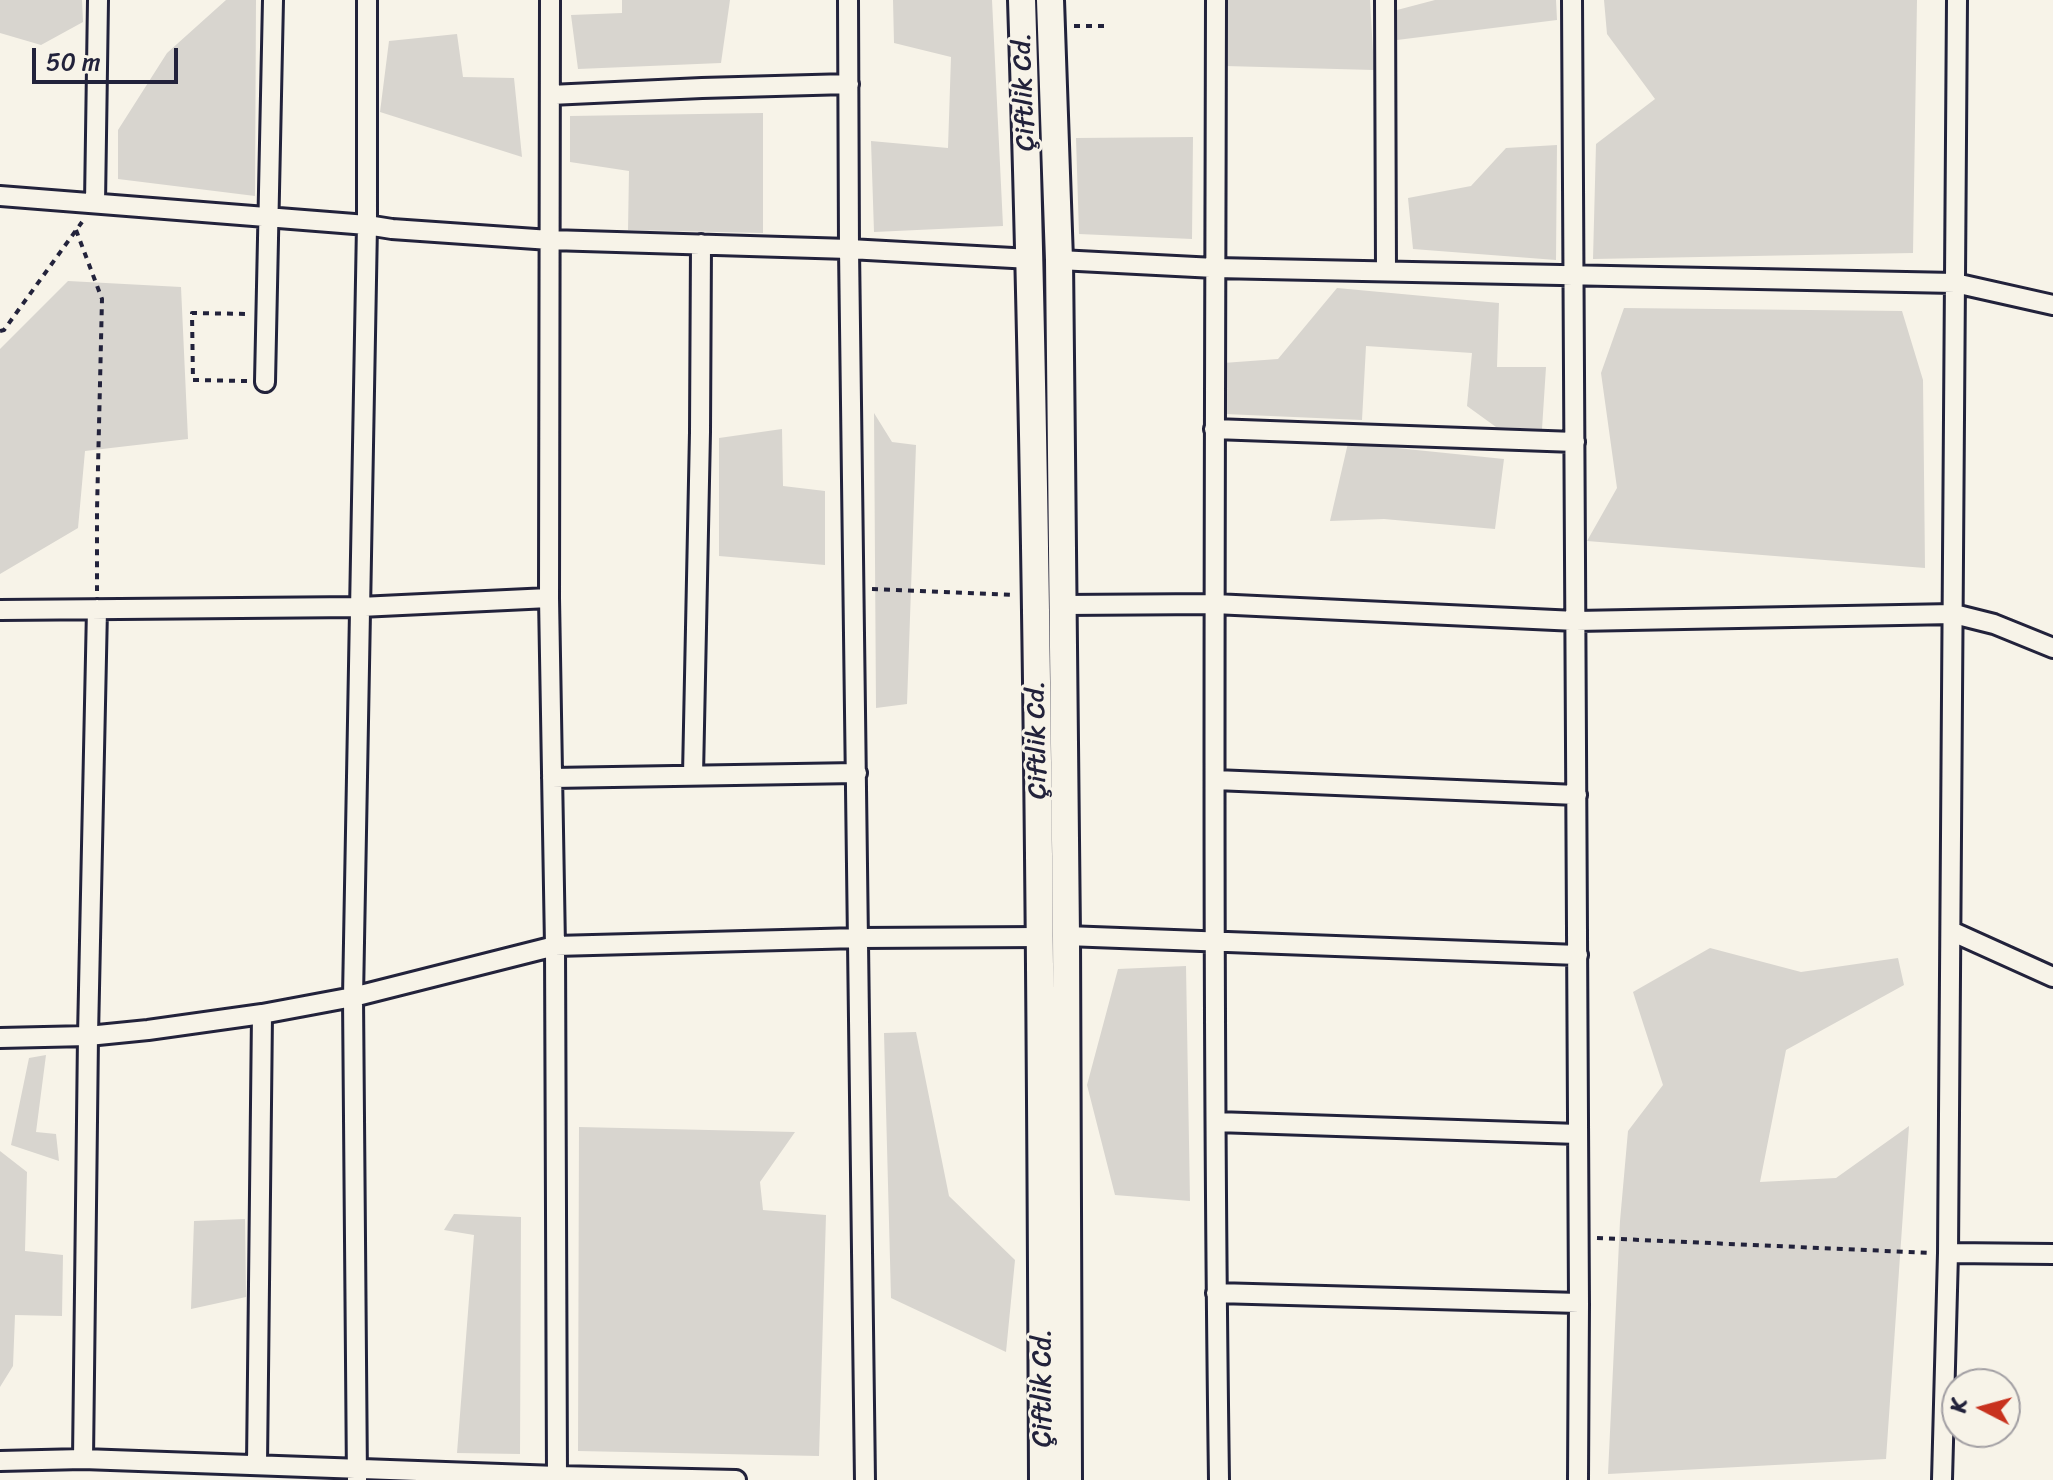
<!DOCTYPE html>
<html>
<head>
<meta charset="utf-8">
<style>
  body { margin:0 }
  #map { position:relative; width:2053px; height:1480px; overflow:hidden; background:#f7f3e8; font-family:Sriracha,sans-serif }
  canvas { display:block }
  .north { position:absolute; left:1941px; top:1368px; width:80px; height:80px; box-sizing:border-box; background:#f7f3e8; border:2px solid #a29fa3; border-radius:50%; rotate:276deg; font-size:22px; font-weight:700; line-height:32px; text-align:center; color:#22223b }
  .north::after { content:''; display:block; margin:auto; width:28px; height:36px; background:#c8321e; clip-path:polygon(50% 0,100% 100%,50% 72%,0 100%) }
  .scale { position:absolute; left:32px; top:48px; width:146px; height:36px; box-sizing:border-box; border:4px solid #22223b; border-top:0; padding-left:10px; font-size:24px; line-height:28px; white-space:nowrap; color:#22223b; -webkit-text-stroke:6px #f7f3e8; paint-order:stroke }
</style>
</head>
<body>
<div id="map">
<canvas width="2053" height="1480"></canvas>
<div class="north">K</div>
<div class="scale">50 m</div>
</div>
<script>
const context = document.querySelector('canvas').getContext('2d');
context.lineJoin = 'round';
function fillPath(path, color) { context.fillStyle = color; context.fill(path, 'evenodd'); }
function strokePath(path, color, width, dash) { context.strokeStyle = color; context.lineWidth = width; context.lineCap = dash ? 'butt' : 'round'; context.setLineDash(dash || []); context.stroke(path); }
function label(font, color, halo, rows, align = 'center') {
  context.font = font + ' Sriracha,sans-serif'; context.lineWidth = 6; context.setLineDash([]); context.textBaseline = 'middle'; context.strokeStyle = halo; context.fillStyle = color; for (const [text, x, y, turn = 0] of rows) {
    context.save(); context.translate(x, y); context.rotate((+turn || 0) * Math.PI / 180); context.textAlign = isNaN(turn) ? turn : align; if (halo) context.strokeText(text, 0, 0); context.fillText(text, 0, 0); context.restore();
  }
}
const green = new Path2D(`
  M 0,0 L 82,0 L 83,22 L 41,45 L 0,33 Z
  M 226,0 L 256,0 L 255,196 L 118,179 L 118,130 L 167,53 Z
  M 622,0 L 730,0 L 721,63 L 578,69 L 571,15 L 622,13 Z
  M 893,0 L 992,0 L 1003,226 L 874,232 L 871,141 L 948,148 L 951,57 L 894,43 Z
  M 1227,0 L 1370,0 L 1374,70 L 1225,66 Z
  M 1435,0 L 1556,0 L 1557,20 L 1397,40 L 1397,10 Z
  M 1604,0 L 1917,0 L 1913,253 L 1593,259 L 1596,144 L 1655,99 L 1607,34 Z
  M 457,34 L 463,77 L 514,78 L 522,157 L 380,112 L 389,41 Z
  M 763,113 L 763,233 L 628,230 L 629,171 L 570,162 L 570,116 Z
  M 1193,137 L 1192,239 L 1079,234 L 1076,138 Z
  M 1557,145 L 1556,260 L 1413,249 L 1408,198 L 1471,186 L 1506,148 Z
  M 68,281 L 181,287 L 188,439 L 85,451 L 78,528 L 0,574 L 0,349 Z
  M 1337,288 L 1499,303 L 1497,367 L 1546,367 L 1542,429 L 1496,427 L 1467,406 L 1472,353 L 1366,346 L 1362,420 L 1225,414 L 1223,363 L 1278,359 Z
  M 1624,308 L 1902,311 L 1923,380 L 1925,568 L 1587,541 L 1617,488 L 1601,373 Z
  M 874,413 L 892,442 L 916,445 L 907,704 L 876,708 Z
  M 782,429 L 783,486 L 825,491 L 825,565 L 719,556 L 719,438 Z
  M 1348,443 L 1504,459 L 1495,529 L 1384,519 L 1330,521 Z
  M 1710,948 L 1801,972 L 1898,958 L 1904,985 L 1786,1050 L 1760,1182 L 1836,1178 L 1909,1126 L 1886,1459 L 1608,1474 L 1620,1221 L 1628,1131 L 1663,1085 L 1633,992 Z
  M 1186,966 L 1190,1201 L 1115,1195 L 1087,1085 L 1118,969 Z
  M 916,1032 L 949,1196 L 1015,1260 L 1006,1352 L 891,1298 L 884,1033 Z
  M 46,1055 L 36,1132 L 56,1134 L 59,1161 L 11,1145 L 29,1058 Z
  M 579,1127 L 795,1132 L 760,1182 L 763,1210 L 826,1215 L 819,1456 L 578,1451 Z
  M 0,1151 L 27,1172 L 25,1251 L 63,1255 L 62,1316 L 15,1315 L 13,1366 L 0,1387 Z
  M 454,1214 L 521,1217 L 520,1454 L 457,1453 L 474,1235 L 444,1230 Z
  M 245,1219 L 246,1297 L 191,1309 L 194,1221 Z`);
const path = new Path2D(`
  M 1074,26 L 1106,26
  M 76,230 L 102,299 L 97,510 L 97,591
  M 0,331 L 4,330 L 82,222
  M 247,381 L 193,380 L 192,313 L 250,314
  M 872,589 L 1015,595
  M 1597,1238 L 1932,1253`);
const street = new Path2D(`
  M 550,0 L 549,598 L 555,946 L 557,1476
  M 848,0 L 849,249 L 1031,259
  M 1216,0 C 1215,493 1212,987 1219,1480
  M 1385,0 L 1386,271
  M 1572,0 L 1579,1303 L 1578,1480
  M 550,95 L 702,88 L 849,84
  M 0,196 L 367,225 L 392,229 L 550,240 L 849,249 L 865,1480
  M 95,203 L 98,0
  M 1059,260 L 1215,268 L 1955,283 L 2053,305
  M 265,382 L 273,0
  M 1214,429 L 1575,442
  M 1062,605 L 1214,604 L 1576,621 L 1954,614 L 1994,624 L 2053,648
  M 0,610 L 360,607 L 549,598
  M 693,775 L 700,432 L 701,244
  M 552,778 L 857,773
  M 1215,780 L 1577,795
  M 1951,931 L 2053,977
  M 1066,936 L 1578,955
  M 0,1038 L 88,1036 L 148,1030 L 262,1014 L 353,997 L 555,946 L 859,938 L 1041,937
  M 1216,1122 L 1578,1134
  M 1948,1253 L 1957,0
  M 1216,1293 L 1579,1303
  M 83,1459 L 88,1036 L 97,609
  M 0,1461 L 83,1459 L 557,1476 L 736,1480
  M 257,1464 L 262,1014
  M 357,1480 L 353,997 L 367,225 L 367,0
  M 1942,1480 L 1948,1253 L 2053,1254`);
const secondary = new Path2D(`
  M 1022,0 C 1038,493 1041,987 1043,1480
  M 1050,0 L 1059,260 L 1066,936 L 1068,1480`);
const streetNames = [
  ["Çiftlik Cd.",1025,92,-92],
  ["Çiftlik Cd.",1038,740,-91],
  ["Çiftlik Cd.",1043,1388,-90]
];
fillPath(green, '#d8d5cf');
strokePath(street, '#22223b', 24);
strokePath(secondary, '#22223b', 32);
strokePath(path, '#22223b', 4, [6, 6]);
strokePath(street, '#f7f3e8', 18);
strokePath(secondary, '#f7f3e8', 26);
label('26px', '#22223b', '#f7f3e8', streetNames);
</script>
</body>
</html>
